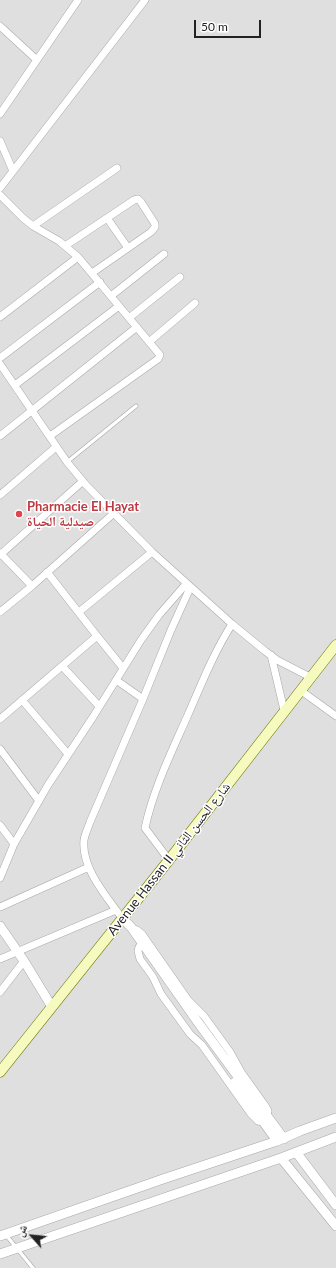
<!DOCTYPE html>
<html>
<head>
<meta charset="utf-8">
<style>
  body { margin:0 }
  #map { position:relative; width:336px; height:1268px; overflow:hidden; background:#f2efe9; font-family:Lato,"Noto Naskh Arabic",sans-serif }
  canvas { display:block }
  .north { position:absolute; left:12px; top:1216px; width:40px; height:40px; -webkit-text-stroke:3px #fff; paint-order:stroke; rotate:297deg; font-size:11px; font-weight:700; line-height:16px; text-align:center; color:#222 }
  .north::after { content:''; display:block; margin:auto; width:14px; height:18px; background:#222; clip-path:polygon(50% 0,100% 100%,50% 72%,0 100%) }
  .scale { position:absolute; left:194px; top:20px; width:67px; height:18px; box-sizing:border-box; border:2px solid #222; border-top:0; padding-left:5px; font-size:12px; line-height:14px; white-space:nowrap; color:#222; -webkit-text-stroke:3px #fff; paint-order:stroke }
</style>
</head>
<body>
<div id="map">
<canvas width="336" height="1268"></canvas>
<div class="north">ش</div>
<div class="scale">50 m</div>
</div>
<script>
const context = document.querySelector('canvas').getContext('2d');
context.lineJoin = 'round';
function fillPath(path, color) { context.fillStyle = color; context.fill(path, 'evenodd'); }
function strokePath(path, color, width, dash) { context.strokeStyle = color; context.lineWidth = width; context.lineCap = dash ? 'butt' : 'round'; context.setLineDash(dash || []); context.stroke(path); }
function label(font, color, halo, rows, align = 'center') {
  context.font = font + ' Lato,"Noto Naskh Arabic",sans-serif'; context.lineWidth = 3; context.setLineDash([]); context.textBaseline = 'middle'; context.strokeStyle = halo; context.fillStyle = color; for (const [text, x, y, turn = 0] of rows) {
    context.save(); context.translate(x, y); context.rotate((+turn || 0) * Math.PI / 180); context.textAlign = isNaN(turn) ? turn : align; if (halo) context.strokeText(text, 0, 0); context.fillText(text, 0, 0); context.restore();
  }
}
const residential = new Path2D(`
  M 0,0 L 336,0 L 336,1268 L 0,1268 Z`);
const service = new Path2D(`
  M 67,462 L 136,406
  M 6,1235 L 33,1268`);
const minor = new Path2D(`
  M 0,26 L 37,60
  M 0,114 L 78,0
  M 0,141 L 13,171
  M 0,188 L 145,0
  M 0,195 L 23,218 L 33,226 L 59,241 L 78,257 L 160,355 L 158,359 L 50,436
  M 107,218 L 128,248
  M 33,226 L 117,168
  M 65,246 L 134,200 L 138,199 L 141,202 L 155,224 L 155,227 L 151,232 L 92,273
  M 111,296 L 164,254
  M 0,317 L 78,257
  M 129,318 L 180,277
  M 149,342 L 195,303
  M 0,358 L 100,282
  M 0,364 L 67,462 L 86,485 L 152,552 L 232,624 L 265,651 L 277,660 L 310,677
  M 15,385 L 119,306
  M 0,436 L 137,327
  M 0,495 L 56,447
  M 0,553 L 32,586
  M 0,555 L 83,481
  M 0,612 L 32,586 L 114,513
  M 79,612 L 152,552
  M 97,636 L 123,668
  M 271,655 L 284,710
  M 62,666 L 99,706
  M 116,680 L 143,699
  M 300,690 L 336,716
  M 22,700 L 68,754
  M 0,719 L 97,636 L 47,572
  M 0,749 L 39,801
  M 0,825 L 14,844
  M 169,860 L 145,828 C 153,790 171,753 187,717 C 201,685 213,654 232,624
  M 0,878 L 14,844 L 48,785 L 93,717 L 141,640 L 159,615 L 186,584
  M 0,907 L 89,867
  M 122,918 C 107,897 81,868 84,840 C 85,834 88,828 90,822 L 143,699 L 171,630 L 190,588
  M 133,929 L 137,930 L 142,934 L 188,1000 L 204,1016 L 230,1052 L 241,1072 L 266,1107 L 268,1111 L 267,1115
  M 139,947 L 138,951 L 140,959 L 153,977 L 161,994 L 190,1034 L 202,1045 L 251,1114 L 258,1121 L 263,1122
  M 0,959 L 116,910
  M 0,992 L 24,961`);
const tertiary = new Path2D(`
  M 122,918 L 131,927 L 197,1021 L 284,1139
  M 0,926 L 24,961 L 52,1007
  M 235,1082 L 277,1141
  M 296,1152 L 336,1205
  M 281,1158 L 336,1226
  M 0,1236 L 163,1179 L 277,1141 L 300,1131 L 336,1118
  M 0,1254 L 281,1158 L 336,1137`);
const secondary = new Path2D(`
  M 0,1072 L 169,860 L 336,645`);
const markers = [
  [19,514,4,"#e0444e"]
];
const healthNames = [
  ["Pharmacie El Hayat",27,507],
  ["صيدلية الحياة",27,522]
];
const streetNames = [
  ["Avenue Hassan II شارع الحسن الثاني",169,859,-52]
];
fillPath(residential, '#e0dfdf');
strokePath(service, '#a9a9a9', 4.5);
strokePath(minor, '#a9a9a9', 8);
strokePath(tertiary, '#a9a9a9', 10);
strokePath(secondary, '#707d05', 11);
strokePath(service, '#fff', 3.5);
strokePath(minor, '#fff', 7);
strokePath(tertiary, '#fff', 9);
strokePath(secondary, '#f7fabf', 10);
for (const [x, y, r, color] of markers) { const dot = new Path2D(); dot.arc(x, y, r, 0, 2 * Math.PI); context.fillStyle = color; context.fill(dot); strokePath(dot, '#fff', 1.5); }
label('bold 13px', '#be3a42', '#fff', healthNames, 'left');
label('13px', '#222', '#fff', streetNames);
</script>
</body>
</html>
